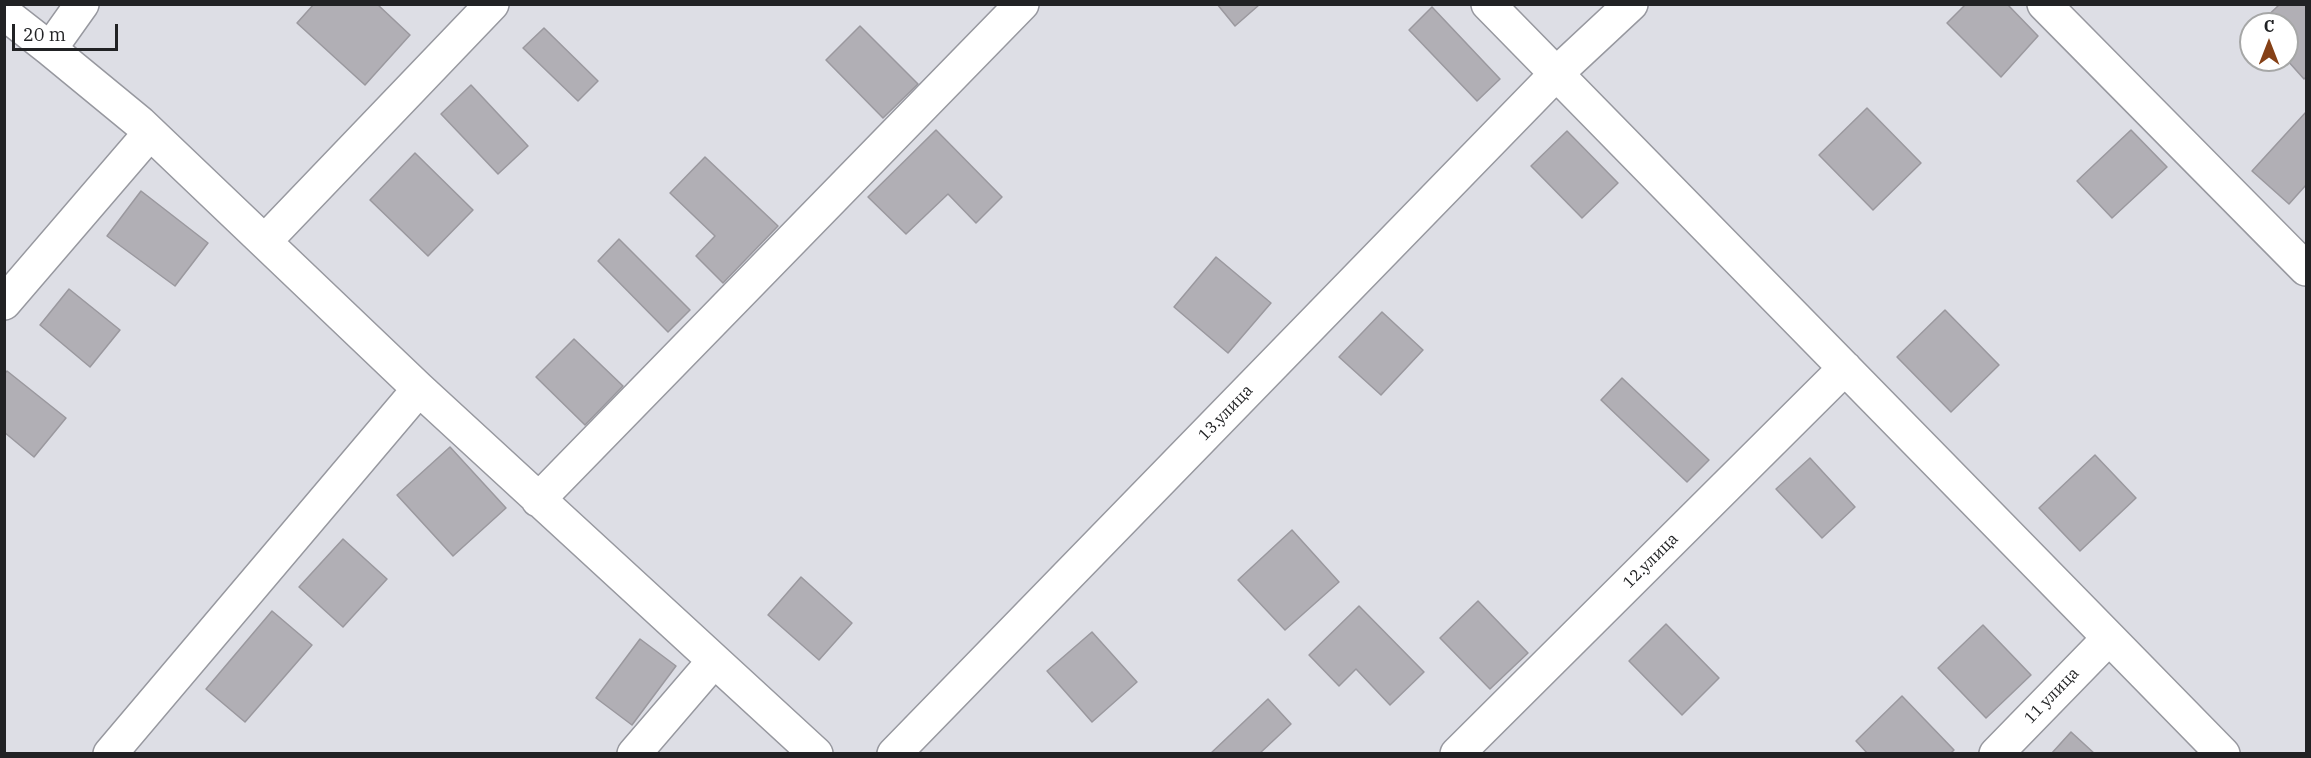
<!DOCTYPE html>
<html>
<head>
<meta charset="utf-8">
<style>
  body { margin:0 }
  #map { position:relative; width:2311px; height:758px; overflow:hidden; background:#dddee5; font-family:"IBM Plex Serif",serif }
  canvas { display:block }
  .frame { position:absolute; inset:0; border:6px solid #212224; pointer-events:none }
  .north { position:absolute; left:2239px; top:12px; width:60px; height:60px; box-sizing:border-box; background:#fff; border:2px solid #a6a7a7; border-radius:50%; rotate:0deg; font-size:16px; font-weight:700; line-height:24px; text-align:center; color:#212224 }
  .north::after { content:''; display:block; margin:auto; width:21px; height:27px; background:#854016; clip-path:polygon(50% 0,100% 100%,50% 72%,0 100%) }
  .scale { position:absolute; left:12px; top:24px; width:106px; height:27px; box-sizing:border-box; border:3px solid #212224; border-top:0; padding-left:8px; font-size:18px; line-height:21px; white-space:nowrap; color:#212224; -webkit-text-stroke:4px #fff; paint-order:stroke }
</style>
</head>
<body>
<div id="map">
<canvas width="2311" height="758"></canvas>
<div class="frame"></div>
<div class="north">С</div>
<div class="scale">20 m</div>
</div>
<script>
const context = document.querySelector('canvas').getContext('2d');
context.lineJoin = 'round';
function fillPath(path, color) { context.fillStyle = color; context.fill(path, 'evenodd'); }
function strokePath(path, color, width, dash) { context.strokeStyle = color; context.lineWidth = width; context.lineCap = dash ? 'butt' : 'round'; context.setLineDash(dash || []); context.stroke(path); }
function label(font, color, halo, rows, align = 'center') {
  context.font = font + ' "IBM Plex Serif",serif'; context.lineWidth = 5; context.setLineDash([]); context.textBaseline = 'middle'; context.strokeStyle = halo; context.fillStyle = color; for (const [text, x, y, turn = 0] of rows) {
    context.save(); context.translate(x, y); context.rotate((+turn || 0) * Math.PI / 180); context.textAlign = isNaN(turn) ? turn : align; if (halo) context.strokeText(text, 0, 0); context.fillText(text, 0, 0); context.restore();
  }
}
const building = new Path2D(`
  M 314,4 L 377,4 L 410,35 L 365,85 L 297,23 Z
  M 1217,4 L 1258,4 L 1259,5 L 1235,26 Z
  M 1966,4 L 2007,4 L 2038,36 L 2001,77 L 1947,23 Z
  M 2280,4 L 2306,4 L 2306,77 L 2304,79 L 2287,60 L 2287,24 L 2259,24 Z
  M 1432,7 L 1500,79 L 1477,101 L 1409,30 Z
  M 860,26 L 918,84 L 883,118 L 826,60 Z
  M 544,28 L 598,81 L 578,101 L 523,48 Z
  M 471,85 L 528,146 L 498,174 L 441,114 Z
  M 1867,108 L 1921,163 L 1873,210 L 1819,155 Z
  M 2306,112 L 2306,185 L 2289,204 L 2252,171 Z
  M 936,130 L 1002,197 L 976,223 L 948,194 L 906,234 L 868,197 Z
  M 2131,130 L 2167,167 L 2112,218 L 2077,181 Z
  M 1567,131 L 1618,183 L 1582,218 L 1531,166 Z
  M 415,153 L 473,210 L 428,256 L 370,200 Z
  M 705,157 L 778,226 L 723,283 L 696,256 L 715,236 L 670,193 Z
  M 141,191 L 208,243 L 175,286 L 107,236 Z
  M 619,239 L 690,310 L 668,332 L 598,261 Z
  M 1216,257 L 1271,303 L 1228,353 L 1174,307 Z
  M 69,289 L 120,330 L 90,367 L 40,325 Z
  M 1945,310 L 1999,365 L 1951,412 L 1897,357 Z
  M 1382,312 L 1423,350 L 1381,395 L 1339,357 Z
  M 574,339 L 623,386 L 585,425 L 536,377 Z
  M 7,371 L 66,418 L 34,457 L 4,432 L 4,374 Z
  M 1622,378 L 1709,460 L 1687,482 L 1601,400 Z
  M 450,447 L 506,508 L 453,556 L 397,495 Z
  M 2095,455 L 2136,498 L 2080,551 L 2039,508 Z
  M 1810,458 L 1855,507 L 1822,538 L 1776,489 Z
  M 1292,530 L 1339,582 L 1285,630 L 1238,580 Z
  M 343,539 L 387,579 L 343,627 L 299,587 Z
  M 801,577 L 852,623 L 819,660 L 768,615 Z
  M 1478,601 L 1528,653 L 1490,689 L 1440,638 Z
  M 1359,606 L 1424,672 L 1390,705 L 1356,669 L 1339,686 L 1309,655 Z
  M 272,611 L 312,645 L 245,722 L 206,689 Z
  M 1666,624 L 1719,678 L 1682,715 L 1629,661 Z
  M 1983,625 L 2031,675 L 1986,718 L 1938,668 Z
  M 1092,632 L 1137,682 L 1092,722 L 1047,671 Z
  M 640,639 L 676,666 L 632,725 L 596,698 Z
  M 1902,696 L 1954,750 L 1950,754 L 1868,754 L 1856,741 Z
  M 1268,699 L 1291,724 L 1259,754 L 1210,754 Z
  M 2071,732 L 2095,754 L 2051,754 Z`);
const minor = new Path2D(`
  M 82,4 L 50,49 L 140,123 L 419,389 L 816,754
  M 1488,4 L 2223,754
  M 2044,4 L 2306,269
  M 4,13 L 50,49
  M 265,241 L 492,4
  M 4,303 L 150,133
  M 538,500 L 1022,4
  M 110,754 L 419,389
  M 634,754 L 713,662
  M 894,754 L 1557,73 L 1631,4
  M 1457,754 L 1845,368
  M 1996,754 L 2109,638`);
const streetNames = [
  ["13.улица",1226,413,-46],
  ["12.улица",1651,561,-45],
  ["11 улица",2052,696,-46]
];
fillPath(building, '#b1afb5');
strokePath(building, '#9a989e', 1.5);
strokePath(minor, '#97989f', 36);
strokePath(minor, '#fff', 33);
label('16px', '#212224', '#fff', streetNames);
</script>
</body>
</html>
